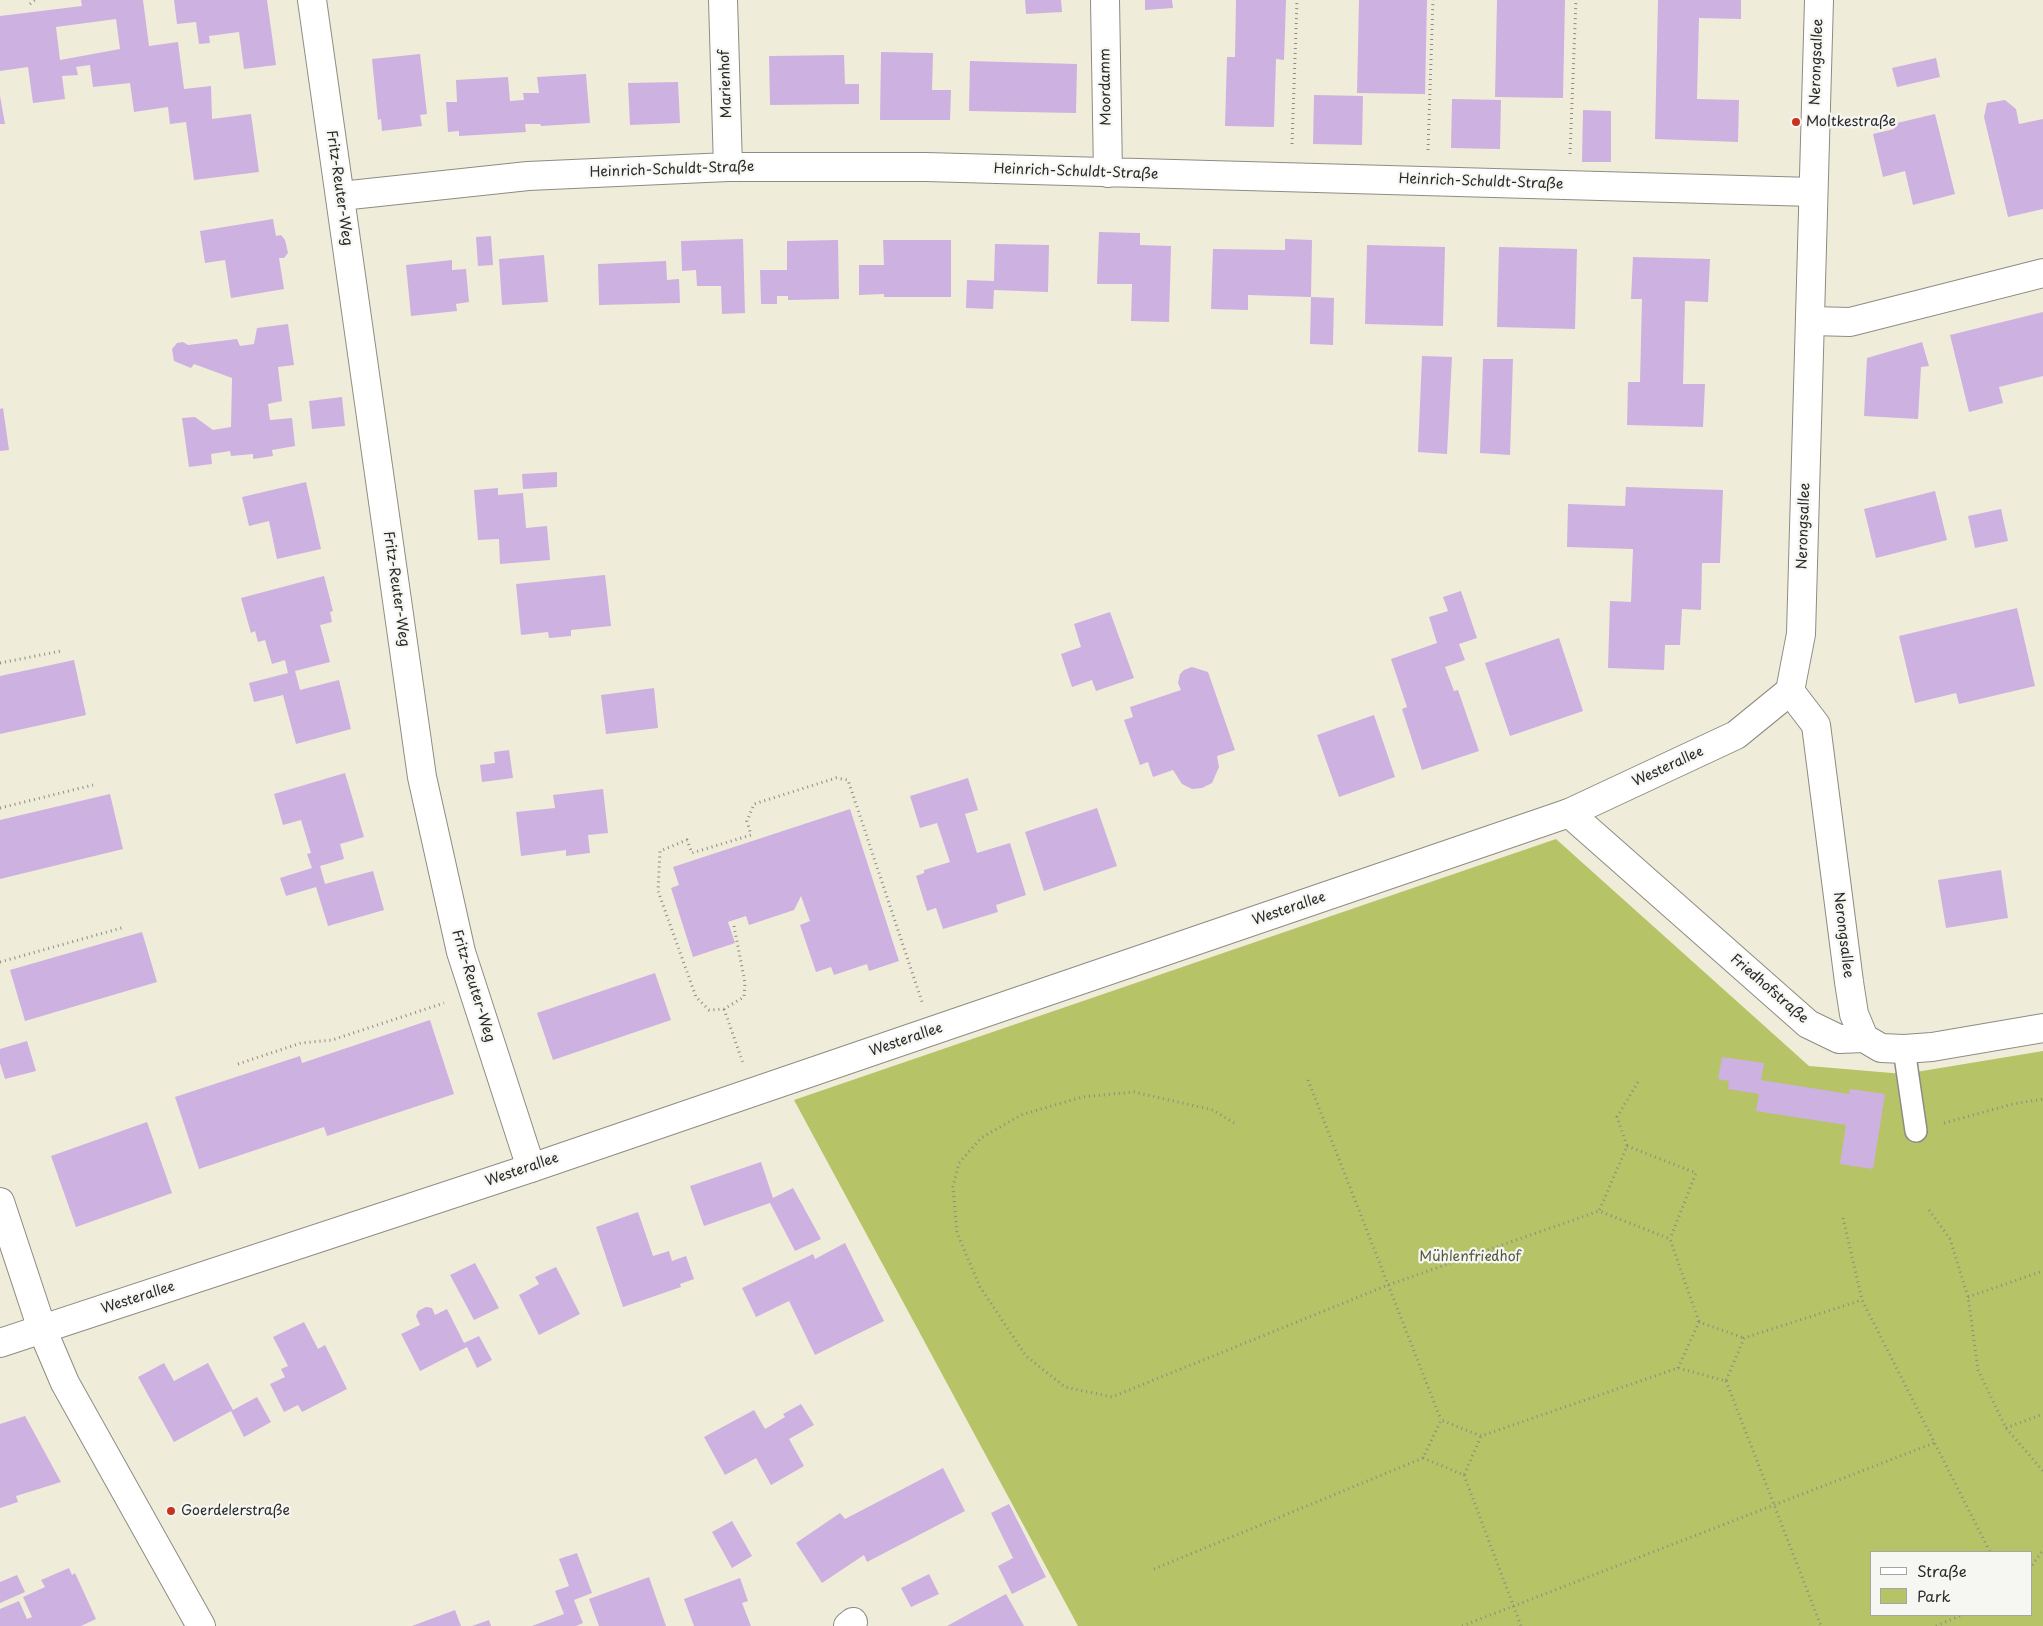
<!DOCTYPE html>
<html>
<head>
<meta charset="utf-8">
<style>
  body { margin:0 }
  #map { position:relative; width:2043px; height:1626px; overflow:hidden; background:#f0ecda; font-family:"Playpen Sans",sans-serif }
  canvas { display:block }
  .legend { position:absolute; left:1870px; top:1551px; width:162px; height:65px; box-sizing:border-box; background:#f6f6f2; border:1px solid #a5a5a2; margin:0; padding:6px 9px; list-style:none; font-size:15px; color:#2b2b2b }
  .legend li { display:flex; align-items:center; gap:10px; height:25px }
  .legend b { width:25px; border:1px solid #a5a5a2 }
</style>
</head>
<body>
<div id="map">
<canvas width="2043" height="1626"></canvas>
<ul class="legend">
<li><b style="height:6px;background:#fff"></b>Straße</li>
<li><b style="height:14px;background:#b6c467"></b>Park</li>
</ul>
</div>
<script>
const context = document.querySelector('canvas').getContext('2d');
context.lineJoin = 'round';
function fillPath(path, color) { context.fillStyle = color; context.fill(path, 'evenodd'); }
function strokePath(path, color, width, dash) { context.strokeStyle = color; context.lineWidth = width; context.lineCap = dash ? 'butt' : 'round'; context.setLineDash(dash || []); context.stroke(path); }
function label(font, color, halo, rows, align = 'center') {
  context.font = font + ' "Playpen Sans",sans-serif'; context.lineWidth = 4.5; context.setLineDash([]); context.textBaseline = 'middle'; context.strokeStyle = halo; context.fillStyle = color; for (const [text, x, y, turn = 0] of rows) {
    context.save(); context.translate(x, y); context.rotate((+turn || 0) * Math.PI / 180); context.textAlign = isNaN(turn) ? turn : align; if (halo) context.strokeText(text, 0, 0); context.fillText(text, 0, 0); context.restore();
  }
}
const green = new Path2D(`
  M 1556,839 L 1809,1066 L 1904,1074 L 2043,1051 L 2043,1626 L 1078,1626 L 794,1100 ZM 1872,1552 L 2032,1552 L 2032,1615 L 1872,1615 Z`);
const building = new Path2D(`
  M 81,0 L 143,0 L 149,46 L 178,42 L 184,89 L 211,86 L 212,119 L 251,114 L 259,172 L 194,180 L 186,122 L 170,124 L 168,107 L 134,112 L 130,83 L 93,87 L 90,65 L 76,67 L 78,75 L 62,76 L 65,99 L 33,103 L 28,67 L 0,71 L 0,16 L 82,6 ZM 116,19 L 120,49 L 60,60 L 56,27 Z
  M 174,0 L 267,0 L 276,65 L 244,69 L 239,32 L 209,36 L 210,43 L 199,44 L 196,22 L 177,24 Z
  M 1025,0 L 1061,0 L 1062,12 L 1026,14 Z
  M 1145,0 L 1172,0 L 1173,8 L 1145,10 Z
  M 1236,0 L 1286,0 L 1284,60 L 1276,59 L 1274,127 L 1225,126 L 1227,57 L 1235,57 Z
  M 1359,0 L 1427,0 L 1425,94 L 1357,93 Z
  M 1497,0 L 1565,0 L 1563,98 L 1495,97 Z
  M 1658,0 L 1741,0 L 1741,19 L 1699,18 L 1697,99 L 1739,100 L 1738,142 L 1655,139 Z
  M 881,52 L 933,53 L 932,90 L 951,90 L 950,120 L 880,120 Z
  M 420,54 L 427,114 L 420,115 L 422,126 L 382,131 L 381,119 L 378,120 L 372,59 Z
  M 844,55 L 845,84 L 859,84 L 859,104 L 770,105 L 769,56 Z
  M 1936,58 L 1940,77 L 1897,87 L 1892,68 Z
  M 970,61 L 1077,64 L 1076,113 L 969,111 Z
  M 586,74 L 590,123 L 541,126 L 540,124 L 525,124 L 526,132 L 459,136 L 459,131 L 448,132 L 446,102 L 457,102 L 456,80 L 508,77 L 510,101 L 524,100 L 523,93 L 539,93 L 537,77 Z
  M 678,82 L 680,123 L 630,125 L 628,83 Z
  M 1314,95 L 1363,96 L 1362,145 L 1313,144 Z
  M 0,96 L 5,124 L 0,124 Z
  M 1452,99 L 1501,100 L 1500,149 L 1451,148 Z
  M 2005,100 L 2016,109 L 2019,124 L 2043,119 L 2043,209 L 2008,217 L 1984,117 L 1987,103 Z
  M 1583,110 L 1611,111 L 1611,162 L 1582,162 Z
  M 1935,114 L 1955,194 L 1913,205 L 1905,171 L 1883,177 L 1873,134 L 1894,129 L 1893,124 Z
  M 273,219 L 276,236 L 281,235 L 285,240 L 288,253 L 284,258 L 279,258 L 284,289 L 231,298 L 225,260 L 205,263 L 200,231 Z
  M 1099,232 L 1140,233 L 1140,245 L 1171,246 L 1169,322 L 1131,321 L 1132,284 L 1097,284 Z
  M 491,236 L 493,265 L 478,266 L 476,237 Z
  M 743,239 L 745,313 L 722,314 L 721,286 L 697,286 L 696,270 L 682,271 L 681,241 Z
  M 1285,239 L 1312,240 L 1311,297 L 1248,295 L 1248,310 L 1211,309 L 1213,249 L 1285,250 Z
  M 838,240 L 839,299 L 788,300 L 788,296 L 777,296 L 777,304 L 761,304 L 760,270 L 787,270 L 787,241 Z
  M 883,240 L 951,240 L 951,297 L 884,297 L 884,294 L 859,295 L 859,265 L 884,265 Z
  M 995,244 L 1049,245 L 1048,292 L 994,290 L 993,309 L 966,308 L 967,280 L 994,281 Z
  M 1367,245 L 1445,247 L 1443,326 L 1365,324 Z
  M 1499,247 L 1577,249 L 1575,329 L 1497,327 Z
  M 544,255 L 548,302 L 502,305 L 499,259 Z
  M 1633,257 L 1710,259 L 1708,302 L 1685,301 L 1683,384 L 1705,384 L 1703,427 L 1627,425 L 1628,382 L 1640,382 L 1642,299 L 1631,299 Z
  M 452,260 L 452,270 L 466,269 L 469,302 L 456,304 L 457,311 L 411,316 L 406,265 Z
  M 666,261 L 667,280 L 679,279 L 680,303 L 599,305 L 598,264 Z
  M 1311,297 L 1334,298 L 1333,345 L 1310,344 Z
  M 2043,312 L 2043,376 L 1999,387 L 2003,403 L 1969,412 L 1950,335 Z
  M 288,324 L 294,365 L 278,367 L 282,401 L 268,404 L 270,420 L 292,418 L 295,446 L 272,450 L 273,456 L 253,459 L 253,454 L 231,456 L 230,451 L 211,454 L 212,464 L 189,467 L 182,418 L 195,417 L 213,430 L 231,427 L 232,378 L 194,364 L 191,368 L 174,361 L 172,349 L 177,343 L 183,342 L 188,345 L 237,339 L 240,346 L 254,344 L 257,328 Z
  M 1922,342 L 1929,366 L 1921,367 L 1918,419 L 1864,416 L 1867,358 Z
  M 1422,356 L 1452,357 L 1447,454 L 1418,452 Z
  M 1483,359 L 1513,359 L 1510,455 L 1480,453 Z
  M 342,397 L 345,426 L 312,429 L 309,401 Z
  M 3,408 L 9,450 L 0,451 L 0,409 Z
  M 557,472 L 557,487 L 523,489 L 522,474 Z
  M 306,482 L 321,549 L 277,559 L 269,521 L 249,526 L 242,497 Z
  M 1626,487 L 1723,490 L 1720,563 L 1702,563 L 1701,610 L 1682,609 L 1680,645 L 1665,645 L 1664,670 L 1608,668 L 1610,601 L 1631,602 L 1633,549 L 1567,547 L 1568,504 L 1625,506 Z
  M 498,488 L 498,495 L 523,493 L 526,528 L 547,526 L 550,560 L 500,564 L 499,539 L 478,540 L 474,490 Z
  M 1935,491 L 1947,540 L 1876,558 L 1864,509 Z
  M 2001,509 L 2008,541 L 1975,548 L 1968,516 Z
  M 605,575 L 611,626 L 571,630 L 571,636 L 549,638 L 548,632 L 521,635 L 516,584 Z
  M 324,576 L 333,611 L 330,612 L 332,622 L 320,625 L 330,662 L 295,671 L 300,690 L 339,680 L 351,729 L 296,744 L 283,695 L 254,702 L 249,683 L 288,673 L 285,660 L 272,664 L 265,640 L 258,642 L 255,631 L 251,633 L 241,598 Z
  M 1461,591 L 1477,638 L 1459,644 L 1465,660 L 1445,667 L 1454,691 L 1458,690 L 1479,751 L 1422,770 L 1402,709 L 1407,707 L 1391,659 L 1437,643 L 1429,617 L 1448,611 L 1443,597 Z
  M 2017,608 L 2035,686 L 1959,704 L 1956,693 L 1915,703 L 1899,636 Z
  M 1110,612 L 1134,678 L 1096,691 L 1092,680 L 1072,687 L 1061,654 L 1081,647 L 1074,624 Z
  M 1559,638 L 1583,711 L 1510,736 L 1485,663 Z
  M 74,660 L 86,715 L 0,734 L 0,676 Z
  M 1192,667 L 1208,672 L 1235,750 L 1217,756 L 1219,767 L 1212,783 L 1202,788 L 1192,789 L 1182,784 L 1173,770 L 1153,777 L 1148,762 L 1140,765 L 1124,720 L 1133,717 L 1130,707 L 1181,690 L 1178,683 L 1180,674 L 1184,670 Z
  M 654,688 L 658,728 L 606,734 L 601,695 Z
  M 1374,715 L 1395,777 L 1339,797 L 1317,735 Z
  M 509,750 L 513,778 L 482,782 L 480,765 L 495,763 L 494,752 Z
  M 345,773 L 364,837 L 340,844 L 344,859 L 320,866 L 325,884 L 373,871 L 384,910 L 328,926 L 316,887 L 286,896 L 280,878 L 312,868 L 307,854 L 311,853 L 301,820 L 283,825 L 274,794 Z
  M 968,778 L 978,810 L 965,814 L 977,853 L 1010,843 L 1026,895 L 996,905 L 998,912 L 943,929 L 936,908 L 927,911 L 916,876 L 924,873 L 924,870 L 950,862 L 937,823 L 920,828 L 910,796 Z
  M 603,789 L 608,833 L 588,835 L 590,853 L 566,856 L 566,850 L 521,856 L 516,812 L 555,808 L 553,795 Z
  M 110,794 L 123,849 L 0,879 L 0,820 Z
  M 1097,808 L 1117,866 L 1044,891 L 1025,832 Z
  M 850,809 L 899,961 L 869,971 L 867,964 L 834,975 L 831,967 L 816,972 L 800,925 L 810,921 L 801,896 L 794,910 L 749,925 L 746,916 L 728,922 L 735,943 L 693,957 L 671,888 L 679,885 L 673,867 Z
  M 2001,870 L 2008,918 L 1946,928 L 1938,880 Z
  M 142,932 L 157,982 L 25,1021 L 10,970 Z
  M 655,973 L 671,1020 L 553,1060 L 537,1013 Z
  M 430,1020 L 454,1094 L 327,1136 L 324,1127 L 199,1169 L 175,1097 L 300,1056 L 302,1063 Z
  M 27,1041 L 36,1071 L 5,1079 L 0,1063 L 0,1049 Z
  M 1722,1057 L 1764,1063 L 1761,1080 L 1849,1094 L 1850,1089 L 1885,1094 L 1873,1169 L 1840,1164 L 1846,1125 L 1756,1111 L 1759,1094 L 1728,1089 L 1729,1081 L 1718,1079 Z
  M 147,1122 L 172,1193 L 76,1227 L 51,1156 Z
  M 761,1162 L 773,1198 L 793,1188 L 821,1239 L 795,1251 L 770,1203 L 704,1226 L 690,1186 Z
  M 638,1212 L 653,1256 L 669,1251 L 672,1261 L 686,1256 L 694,1279 L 680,1284 L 681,1287 L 623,1307 L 596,1227 Z
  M 845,1243 L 884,1321 L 815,1355 L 789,1301 L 756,1317 L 742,1288 L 813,1254 L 815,1259 Z
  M 475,1263 L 499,1308 L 474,1320 L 450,1275 Z
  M 556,1267 L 580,1314 L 539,1335 L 519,1295 L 539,1284 L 535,1277 Z
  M 426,1307 L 432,1308 L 435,1315 L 447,1309 L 464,1343 L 479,1336 L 492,1360 L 477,1368 L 467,1347 L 420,1371 L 401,1334 L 420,1325 L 416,1316 L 418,1311 Z
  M 304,1322 L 318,1349 L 325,1345 L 347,1389 L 302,1412 L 298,1405 L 284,1412 L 270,1384 L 285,1377 L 281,1369 L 288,1366 L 273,1337 Z
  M 164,1363 L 174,1381 L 208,1363 L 233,1410 L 257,1397 L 271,1422 L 244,1437 L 231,1411 L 174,1442 L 138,1377 Z
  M 801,1404 L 814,1425 L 789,1439 L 804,1466 L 771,1485 L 756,1458 L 725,1475 L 704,1437 L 754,1410 L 765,1429 L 785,1417 L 783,1414 Z
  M 25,1416 L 61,1482 L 16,1496 L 18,1502 L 0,1508 L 0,1424 Z
  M 943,1468 L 965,1511 L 867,1562 L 864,1555 L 822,1583 L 796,1543 L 840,1513 L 845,1519 Z
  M 1009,1504 L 1046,1577 L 1012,1594 L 998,1566 L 1013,1558 L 991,1513 Z
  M 732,1521 L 752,1556 L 732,1568 L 712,1532 Z
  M 577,1553 L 592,1593 L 574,1600 L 583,1623 L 576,1626 L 532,1626 L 564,1614 L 555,1591 L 569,1586 L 559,1559 Z
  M 69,1568 L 72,1575 L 75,1573 L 96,1619 L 81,1626 L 0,1626 L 0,1609 L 19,1601 L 27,1619 L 32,1617 L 23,1597 L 45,1587 L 41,1580 Z
  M 929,1574 L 939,1594 L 911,1607 L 901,1588 Z
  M 17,1575 L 25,1592 L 0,1603 L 0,1582 Z
  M 649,1577 L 666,1626 L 599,1626 L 589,1599 Z
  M 740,1578 L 748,1601 L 742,1603 L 751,1626 L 694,1626 L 684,1599 Z
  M 1006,1594 L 1024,1626 L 947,1626 L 969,1614 Z
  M 455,1610 L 461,1626 L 412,1626 Z
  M 489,1620 L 491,1626 L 472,1626 Z`);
const path = new Path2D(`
  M 30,4 L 35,0
  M 1292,144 L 1297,0
  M 1428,150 L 1433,0
  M 1570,154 L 1576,0
  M 0,663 L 61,651
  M 0,808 L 93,785
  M 734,926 L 745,983 L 744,997 L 724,1009 L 709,1010 L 696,997 L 658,891 L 660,851 L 687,840 L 692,853 L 751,835 L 747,821 L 754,804 L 836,778 L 848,780 L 922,1002
  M 0,962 L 125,927
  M 724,1009 L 743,1063
  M 238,1064 L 301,1043 L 332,1040 L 444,1003
  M 1308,1080 L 1441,1420
  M 1638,1082 L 1617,1117 L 1627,1146 L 1599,1211 L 1670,1239 L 1699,1322
  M 1234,1123 L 1213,1110 L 1134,1092 L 1082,1097 L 1021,1115 L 981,1138 L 959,1163 L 953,1187 L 957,1233 L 980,1287 L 1026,1356 L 1065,1387 L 1112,1397 L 1388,1285 L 1599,1211
  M 1944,1123 L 2013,1104 L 2043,1099
  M 1627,1146 L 1696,1173 L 1670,1239
  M 1929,1210 L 1950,1239 L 1968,1297 L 1978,1370 L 2006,1428 L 2043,1471
  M 1843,1218 L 1862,1300 L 1990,1552
  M 1968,1297 L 2043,1271
  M 1678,1368 L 1699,1322 L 1744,1338
  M 1726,1381 L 1821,1626
  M 2006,1428 L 2043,1414
  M 1423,1458 L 1464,1475 L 1481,1436
  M 1464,1475 L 1521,1626
  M 2032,1565 L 2043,1550
  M 1154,1569 L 1423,1458 L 1441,1420 L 1481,1436 L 1678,1368 L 1726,1381 L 1744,1338 L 1862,1300
  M 1462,1626 L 1934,1443
  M 1936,1626 L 1962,1615`);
const lane = new Path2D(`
  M 1904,1049 L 1916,1131`);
const street = new Path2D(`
  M 312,0 L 422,777 L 461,952 L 531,1168
  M 723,0 L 728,167
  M 1105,0 L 1108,173
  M 341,196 L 528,176 L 728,167 L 926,167 L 1813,192
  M 1811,321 L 1850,322 L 2043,273
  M 1790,691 L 1816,725 L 1849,982 L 1854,1014 L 1864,1038
  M 1569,813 L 1808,1024 L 1839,1039 L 1864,1038 L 1881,1048 L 1904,1049 L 1932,1047 L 2043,1028
  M 0,1202 L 42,1329 L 65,1383 L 201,1626
  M 848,1626 L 853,1622`);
const secondary = new Path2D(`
  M 0,1343 L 531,1168 L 1569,813 L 1736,735 L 1790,691 L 1801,634 L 1819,0`);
const markers = [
  [1796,122,5,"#c8321e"],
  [171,1511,5,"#c8321e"]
];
const streetNames = [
  ["Nerongsallee",1817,62,-88],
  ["Marienhof",726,84,-92],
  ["Moordamm",1106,87,-91],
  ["Heinrich-Schuldt-Straße",672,170,-2],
  ["Heinrich-Schuldt-Straße",1076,172,2],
  ["Heinrich-Schuldt-Straße",1481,182,2],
  ["Fritz-Reuter-Weg",339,188,82],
  ["Nerongsallee",1804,526,-88],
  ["Fritz-Reuter-Weg",396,589,82],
  ["Westerallee",1668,767,-25],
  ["Westerallee",1289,909,-19],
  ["Nerongsallee",1843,935,83],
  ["Fritz-Reuter-Weg",473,986,73],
  ["Friedhofstraße",1769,989,41],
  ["Westerallee",906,1040,-19],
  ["Westerallee",522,1170,-19],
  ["Westerallee",138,1298,-18]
];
const poiNames = [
  ["Moltkestraße",1806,122],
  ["Goerdelerstraße",181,1511]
];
const parkNames = [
  ["Mühlenfriedhof",1470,1257]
];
fillPath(green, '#b6c467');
fillPath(building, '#cdb1e1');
strokePath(lane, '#8e8c82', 24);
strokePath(street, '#8e8c82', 30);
strokePath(secondary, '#8e8c82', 30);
strokePath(path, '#8e8c82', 3, [1, 4]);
strokePath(lane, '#fff', 21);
strokePath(street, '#fff', 28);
strokePath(secondary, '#fff', 28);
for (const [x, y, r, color] of markers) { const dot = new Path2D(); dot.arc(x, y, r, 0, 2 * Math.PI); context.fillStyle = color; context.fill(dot); strokePath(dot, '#f6f6f2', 2); }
label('14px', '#2b2b2b', '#f6f6f2', streetNames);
label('14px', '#2b2b2b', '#f6f6f2', poiNames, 'left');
label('14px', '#55593d', '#f6f6f2', parkNames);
</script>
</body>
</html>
